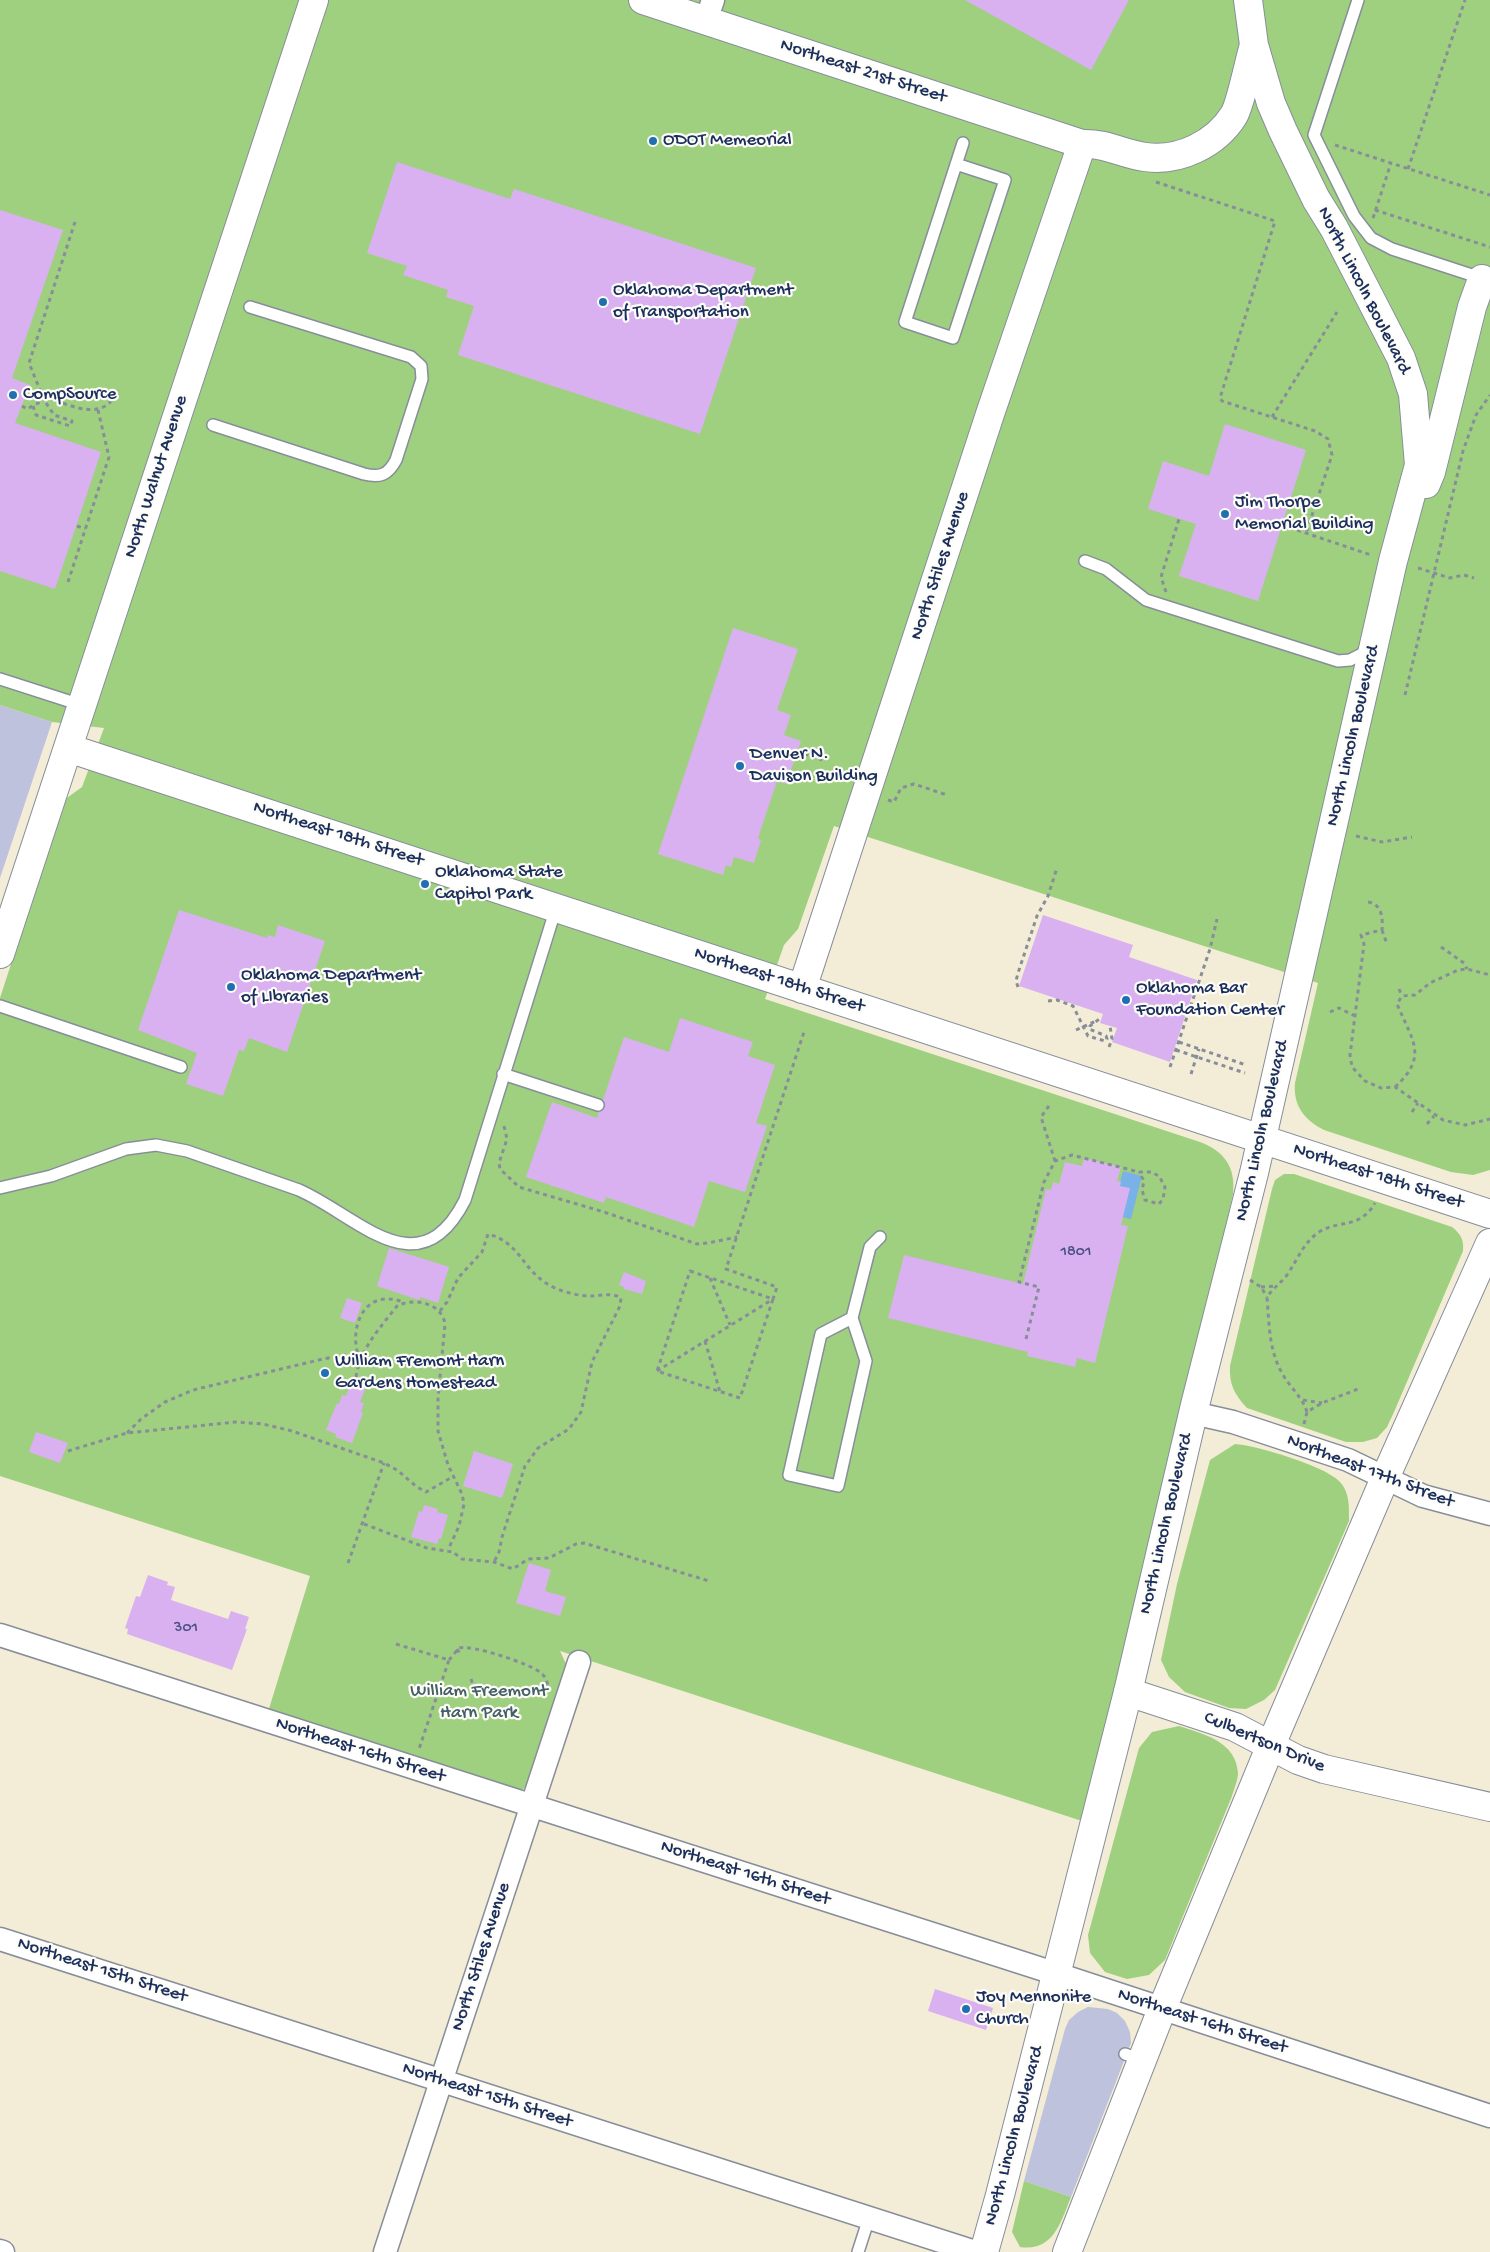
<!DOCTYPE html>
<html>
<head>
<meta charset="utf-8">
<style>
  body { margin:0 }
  canvas { display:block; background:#f3ecd6 }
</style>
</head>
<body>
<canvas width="1490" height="2252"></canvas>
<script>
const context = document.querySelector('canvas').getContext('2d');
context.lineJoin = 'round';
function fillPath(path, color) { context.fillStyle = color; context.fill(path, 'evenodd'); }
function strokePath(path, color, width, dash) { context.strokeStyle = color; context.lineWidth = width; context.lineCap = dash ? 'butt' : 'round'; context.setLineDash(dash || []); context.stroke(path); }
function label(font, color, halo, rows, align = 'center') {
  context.font = font + ' "Gochi Hand",sans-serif'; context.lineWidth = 4.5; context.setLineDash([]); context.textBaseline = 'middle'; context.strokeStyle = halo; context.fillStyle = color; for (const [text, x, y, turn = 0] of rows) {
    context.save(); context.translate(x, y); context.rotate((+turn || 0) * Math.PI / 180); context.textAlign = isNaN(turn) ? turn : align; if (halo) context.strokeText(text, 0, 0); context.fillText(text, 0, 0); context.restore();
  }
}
const industrial = new Path2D(`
  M 0,705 L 52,722 L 0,878 Z
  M 1088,2007 L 1108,2009 L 1117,2013 L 1125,2021 L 1130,2032 L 1131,2043 L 1071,2197 L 1024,2181 L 1065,2029 L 1069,2020 L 1078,2012 Z`);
const green = new Path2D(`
  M 0,0 L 1490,0 L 1490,1170 L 1473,1175 L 1451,1172 L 1324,1130 C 1304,1120 1293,1105 1295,1083 L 1318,983 L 834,826 L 798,929 L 784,945 L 765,999 L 1200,1142 C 1224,1151 1236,1167 1233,1194 L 1137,1612 L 1085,1822 L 560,1651 L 567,1666 L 529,1783 L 522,1790 L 516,1790 L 268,1712 L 310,1576 L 0,1476 L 0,998 L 64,800 L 82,787 L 104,728 L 52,722 L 0,705 Z
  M 1284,1174 L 1294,1174 L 1452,1227 C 1461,1234 1464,1240 1463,1251 L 1394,1412 L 1387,1427 L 1377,1438 L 1363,1442 L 1346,1442 L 1247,1408 C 1234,1394 1229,1384 1230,1366 L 1272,1189 L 1275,1180 Z
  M 1235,1444 C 1255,1445 1325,1466 1339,1481 C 1350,1492 1349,1506 1349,1521 L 1275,1690 L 1264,1700 L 1246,1709 L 1229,1708 L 1185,1692 L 1169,1677 L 1161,1660 L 1177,1584 L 1210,1460 Z
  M 1179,1726 C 1203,1734 1236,1741 1238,1773 C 1238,1780 1234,1789 1232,1796 L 1165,1960 L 1149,1975 L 1127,1979 L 1105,1972 L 1090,1953 L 1088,1935 L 1139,1748 L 1152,1732 Z
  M 1024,2181 L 1071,2197 C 1061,2221 1054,2252 1020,2247 L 1012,2232 Z`);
const water = new Path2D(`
  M 1123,1171 L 1142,1176 L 1131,1219 L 1122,1217 L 1119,1186 Z`);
const building = new Path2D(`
  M 965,0 L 1129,0 L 1091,70 Z
  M 397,162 L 510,199 L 514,189 L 756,268 L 700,434 L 458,355 L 474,306 L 446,297 L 448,290 L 403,275 L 407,266 L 367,253 Z
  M 0,210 L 63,230 L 12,378 L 30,385 L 15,423 L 101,452 L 55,589 L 0,571 Z
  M 1225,424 L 1306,450 L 1258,601 L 1179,576 L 1196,524 L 1148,509 L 1163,461 L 1209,476 Z
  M 733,628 L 798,649 L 777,710 L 791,715 L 784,735 L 801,741 L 786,784 L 777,781 L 758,838 L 761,840 L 754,863 L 734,857 L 731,867 L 726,865 L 723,875 L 658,854 Z
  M 179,910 L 267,938 L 268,935 L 275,937 L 278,925 L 325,941 L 287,1052 L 249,1038 L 244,1051 L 239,1050 L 223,1096 L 186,1084 L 197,1053 L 138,1030 Z
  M 1043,915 L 1133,945 L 1129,957 L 1197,980 L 1170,1062 L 1112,1042 L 1117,1028 L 1100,1023 L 1103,1014 L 1019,986 Z
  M 680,1018 L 753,1042 L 748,1056 L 775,1065 L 756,1123 L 767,1126 L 745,1192 L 709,1181 L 694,1227 L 606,1197 L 604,1203 L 526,1177 L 552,1102 L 597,1118 L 599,1112 L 605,1107 L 603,1100 L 624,1037 L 669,1052 Z
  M 1084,1158 L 1121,1167 L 1117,1181 L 1121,1182 L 1120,1186 L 1130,1188 L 1121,1225 L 1128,1226 L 1095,1363 L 1077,1358 L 1075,1367 L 1027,1356 L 1028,1352 L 888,1318 L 904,1255 L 1023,1284 L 1046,1189 L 1051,1190 L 1053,1182 L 1059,1184 L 1065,1162 L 1082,1166 Z
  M 389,1248 L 449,1267 L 438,1303 L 420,1297 L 419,1300 L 377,1286 Z
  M 624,1272 L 646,1281 L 642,1294 L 624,1289 L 624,1287 L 619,1285 Z
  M 347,1298 L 362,1303 L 355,1323 L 340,1318 Z
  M 353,1376 L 368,1382 L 360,1402 L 364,1403 L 361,1412 L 363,1413 L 352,1443 L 335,1437 L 336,1434 L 326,1430 L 337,1403 L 339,1404 L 342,1395 L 346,1396 Z
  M 36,1432 L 68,1443 L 60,1463 L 29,1452 Z
  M 474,1451 L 513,1464 L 502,1498 L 463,1486 Z
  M 424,1505 L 438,1509 L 437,1512 L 448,1515 L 441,1539 L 439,1538 L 437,1544 L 411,1537 L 419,1511 L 422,1512 Z
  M 529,1563 L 551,1570 L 545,1591 L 566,1597 L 560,1616 L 516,1603 Z
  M 148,1575 L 168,1582 L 167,1585 L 175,1587 L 171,1600 L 228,1619 L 231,1611 L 249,1617 L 245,1629 L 247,1629 L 232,1670 L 127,1634 L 128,1629 L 125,1628 L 136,1596 L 140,1597 Z
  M 935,1989 L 993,2008 L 986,2030 L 928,2011 Z`);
const path = new Path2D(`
  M 1335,145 L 1490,195
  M 1408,169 L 1465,0
  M 1156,182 L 1275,221 L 1220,398 L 1222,401 L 1315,431 L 1328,439 L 1332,455 L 1306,533
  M 1375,210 L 1490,247
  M 1373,218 L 1391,163
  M 48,398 C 73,406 104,423 118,390
  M 22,406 L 27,409 L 55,394
  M 33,406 L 36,415 L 70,426 L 72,421 L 54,415 L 44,400 L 29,363 L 75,222
  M 1272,417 L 1337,312
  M 1282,525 L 1371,555
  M 77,526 L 85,529
  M 1418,568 L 1450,578 L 1464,575 L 1474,578
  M 68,582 L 109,457 L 98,410
  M 1166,592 L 1161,577 L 1179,519
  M 1405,695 L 1463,451 L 1476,415 L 1490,395
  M 797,751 L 822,760
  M 818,777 L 821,778
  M 888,800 L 894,802 L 901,788 L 914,784 L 947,795
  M 1356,836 L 1382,842 L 1412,837
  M 1368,902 C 1382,904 1383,918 1382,930 L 1361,935 L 1364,944 L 1350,1055 L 1352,1067 L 1365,1081 L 1381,1088 L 1395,1087 L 1443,1120 L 1465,1125 L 1490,1119
  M 1382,930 L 1387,944
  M 1441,947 L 1464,963 L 1467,969
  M 1018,987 L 1016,981 L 1018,973 L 1037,916 L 1048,896 L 1057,868
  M 1399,989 L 1402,996
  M 1048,1001 L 1057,1000 L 1073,1006 L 1088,1036 L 1105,1041 L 1107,1039 L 1106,1036 L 1089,1029 L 1090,1026 L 1102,1017
  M 1330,1012 L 1339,1008 L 1355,1016
  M 1076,1030 L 1096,1021
  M 1179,1042 L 1246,1065
  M 1109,1047 L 1112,1039 L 1110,1026
  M 1176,1050 L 1245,1073
  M 1170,1067 L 1210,949 L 1217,919
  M 1191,1074 L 1199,1049
  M 1395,1087 C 1429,1056 1412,1040 1397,1004 L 1402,996 L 1415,995 L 1430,983 L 1458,970 L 1467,969 L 1490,975
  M 1049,1106 L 1041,1117 L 1055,1161
  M 1412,1112 L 1418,1103
  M 1427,1124 L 1434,1116
  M 504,1126 L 507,1139 L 499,1163 L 500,1169 L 519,1187 L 604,1212 L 697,1244 L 708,1243 L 737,1237
  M 690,1271 L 773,1299 L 740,1398 L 657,1371 Z
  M 710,1278 L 730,1325
  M 1250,1280 L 1261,1287 L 1267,1297
  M 1261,1287 L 1275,1286
  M 440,1311 L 447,1302 L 458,1278 L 482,1252 L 488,1234 C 519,1242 522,1268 546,1283 C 558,1291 577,1296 591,1296 C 601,1296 611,1292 621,1298 L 620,1306 L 592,1362 L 581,1412 L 569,1429 L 538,1448 L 525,1466 L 502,1537 L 499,1552 L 494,1562
  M 1026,1339 L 1039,1287 L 1019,1282 L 1044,1182 L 1055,1161 L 1072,1155 L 1139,1172 L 1151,1172 L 1159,1176 L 1165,1187 L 1163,1199 L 1159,1204 L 1145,1200 L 1142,1190 L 1144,1181 L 1139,1172
  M 705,1341 L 720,1392
  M 360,1360 C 347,1329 364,1287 403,1302
  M 657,1371 L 773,1299 L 777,1287 L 726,1269 L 804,1032
  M 356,1377 C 360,1349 380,1328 397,1306 C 414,1297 442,1303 445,1324 L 438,1398 L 438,1431 L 448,1465 L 462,1494 L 464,1504 L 459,1526 L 448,1550
  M 1303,1400 L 1322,1403
  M 1307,1412 C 1302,1396 1290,1388 1282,1373 C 1269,1351 1269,1323 1267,1297 C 1273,1288 1281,1283 1287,1275 C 1298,1259 1303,1243 1319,1232 C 1340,1219 1359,1230 1375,1203
  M 1304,1424 L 1307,1412 L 1322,1403 L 1358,1389
  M 127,1433 L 141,1419 L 165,1402 L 193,1390 L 323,1359 L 345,1355 L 360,1361
  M 68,1451 L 127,1433 L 236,1422 L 263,1424 L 292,1431 L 384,1463 L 397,1470 L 417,1487 L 426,1492 L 454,1476
  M 364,1524 L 427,1548 L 453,1552 L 462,1559 L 494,1562 L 513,1569 L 528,1559 L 549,1558 L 576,1544 L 584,1543 L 709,1581
  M 348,1563 L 384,1463
  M 396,1644 L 449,1660 L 419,1749
  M 457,1649 L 461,1655
  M 449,1660 L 459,1648 C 471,1644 531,1664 541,1673 C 545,1676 547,1681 548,1686
  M 471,1679 L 474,1688`);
const service = new Path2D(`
  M 1358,0 L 1314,135 L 1354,216 L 1371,238 L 1392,249 L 1484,279
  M 956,164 L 1005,180 L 953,338 L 905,322 L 963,143
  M 213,425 L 364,474 C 380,478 388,475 396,460 L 422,379 L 421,366 L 411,357 L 250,307
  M 1085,561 L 1106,569 L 1146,600 L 1338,661 L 1350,660 L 1370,650
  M 0,679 L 81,705
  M 0,1006 L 181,1067
  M 503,1074 L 598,1105
  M 0,1188 L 51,1176 L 126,1149 L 156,1145 L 187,1151 L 299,1190 C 358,1216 419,1291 465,1200 L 556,908
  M 852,1318 L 821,1334 L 789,1475 L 838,1486 L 866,1361 L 852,1318 L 870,1247 L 880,1237
  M 1125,2054 L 1142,2060
  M 858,2252 L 869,2218`);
const minor = new Path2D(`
  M 706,21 L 713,0
  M 1193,1413 L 1233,1422 L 1348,1460 L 1423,1496 L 1490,1514
  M 0,1635 L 1057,1974 L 1490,2116
  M 0,1939 L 975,2252
  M 0,2251 L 3,2252
  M 385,2252 L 579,1662`);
const tertiary = new Path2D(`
  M 643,0 L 1082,144 L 990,414 L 802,989
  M 68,748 L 1490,1214
  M 0,954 L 314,0
  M 1128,1692 L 1235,1727 L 1298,1760 L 1324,1769 L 1490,1807`);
const primary = new Path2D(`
  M 1082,144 C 1107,143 1122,154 1145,157 C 1179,162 1216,144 1234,115 C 1241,103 1249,61 1254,45
  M 1426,484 L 1431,472 L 1472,307 L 1482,279
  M 984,2252 L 1000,2195 L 1128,1692 L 1195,1405 L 1254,1173 L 1393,561 L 1419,465 L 1413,394 L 1401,358 L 1334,228 L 1316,199 L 1283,131 L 1271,103 L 1254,45 L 1248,0
  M 1067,2252 L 1162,2009 L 1271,1745 L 1385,1478 L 1490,1243`);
const markers = [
  [653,141,5,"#1f6fb2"],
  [603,302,5,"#1f6fb2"],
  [13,395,5,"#1f6fb2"],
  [1225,514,5,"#1f6fb2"],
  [740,766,5,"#1f6fb2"],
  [425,884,5,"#1f6fb2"],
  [231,987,5,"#1f6fb2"],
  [1126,1000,5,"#1f6fb2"],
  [325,1373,5,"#1f6fb2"],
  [966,2009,5,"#1f6fb2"]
];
const numberNames = [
  ["1801",1076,1253],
  ["301",186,1629]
];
const streetNames = [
  ["Northeast 21st Street",863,72,18],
  ["North Lincoln Boulevard",1363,291,63],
  ["North Walnut Avenue",157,477,-72],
  ["North Stiles Avenue",941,566,-72],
  ["North Lincoln Boulevard",1354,736,-77],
  ["Northeast 18th Street",338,835,18],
  ["Northeast 18th Street",779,981,18],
  ["North Lincoln Boulevard",1263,1131,-77],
  ["Northeast 18th Street",1378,1177,18],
  ["Northeast 17th Street",1370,1472,21],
  ["North Lincoln Boulevard",1167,1524,-77],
  ["Culbertson Drive",1264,1743,23],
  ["Northeast 16th Street",360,1751,18],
  ["Northeast 16th Street",745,1874,18],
  ["North Stiles Avenue",482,1957,-72],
  ["Northeast 15th Street",102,1971,18],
  ["Northeast 16th Street",1202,2022,18],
  ["Northeast 15th Street",487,2096,18],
  ["North Lincoln Boulevard",1015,2136,-75]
];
const poiNames = [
  ["ODOT Memeorial",663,141],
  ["Oklahoma Department",613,291],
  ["of Transportation",613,313],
  ["CompSource",23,395],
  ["Jim Thorpe",1235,503],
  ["Memorial Building",1235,525],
  ["Denver N.",750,755],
  ["Davison Building",750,777],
  ["Oklahoma State",435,873],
  ["Capitol Park",435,895],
  ["Oklahoma Department",241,976],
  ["of LIbraries",241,998],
  ["Oklahoma Bar",1136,989],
  ["Foundation Center",1136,1011],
  ["William Fremont Harn",335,1362],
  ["Gardens Homestead",335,1384],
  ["Joy Mennonite",976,1998],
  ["Church",976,2020]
];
const parkNames = [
  ["William Freemont",479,1692],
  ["Harn Park",479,1714]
];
fillPath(industrial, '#bec2dd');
fillPath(green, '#9fd07f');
fillPath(water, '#79b1e9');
fillPath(building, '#d9b1f0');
strokePath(service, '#878e9a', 14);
strokePath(minor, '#878e9a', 25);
strokePath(tertiary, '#878e9a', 30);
strokePath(primary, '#878e9a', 30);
strokePath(path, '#878e9a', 3, [4, 4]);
strokePath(service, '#fff', 11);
strokePath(minor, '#fff', 22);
strokePath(tertiary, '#fff', 28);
strokePath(primary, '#fff', 28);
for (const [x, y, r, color] of markers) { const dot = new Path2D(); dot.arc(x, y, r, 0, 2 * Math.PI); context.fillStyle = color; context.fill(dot); strokePath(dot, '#fdfcf7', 2); }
label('16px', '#4a5082', null, numberNames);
label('19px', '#1b2f5e', '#fdfcf7', streetNames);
label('19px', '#1b2f5e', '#fdfcf7', poiNames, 'left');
label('19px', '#435f68', '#fdfcf7', parkNames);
</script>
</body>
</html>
